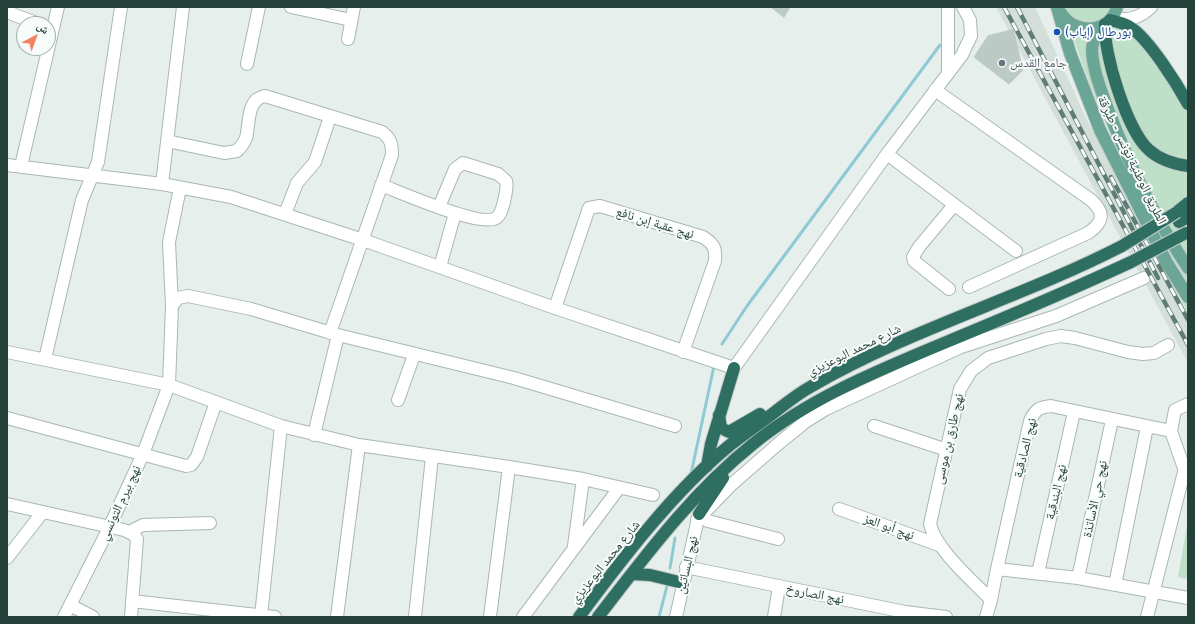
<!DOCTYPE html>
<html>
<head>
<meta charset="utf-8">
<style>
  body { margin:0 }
  #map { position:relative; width:1195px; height:624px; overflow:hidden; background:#e6efeb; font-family:"Public Sans","Noto Naskh Arabic",sans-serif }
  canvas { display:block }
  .frame { position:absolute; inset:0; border:8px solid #24423a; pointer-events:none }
  .north { position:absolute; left:16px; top:16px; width:40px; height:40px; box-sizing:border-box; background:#f7fbf9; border:1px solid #a3b1ad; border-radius:50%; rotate:41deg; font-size:11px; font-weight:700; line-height:16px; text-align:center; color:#24423a }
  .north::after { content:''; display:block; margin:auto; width:14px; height:18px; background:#f4845f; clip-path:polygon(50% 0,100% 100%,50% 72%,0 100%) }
</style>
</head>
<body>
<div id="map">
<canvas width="1195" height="624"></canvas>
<div class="frame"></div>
<div class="north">ش</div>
</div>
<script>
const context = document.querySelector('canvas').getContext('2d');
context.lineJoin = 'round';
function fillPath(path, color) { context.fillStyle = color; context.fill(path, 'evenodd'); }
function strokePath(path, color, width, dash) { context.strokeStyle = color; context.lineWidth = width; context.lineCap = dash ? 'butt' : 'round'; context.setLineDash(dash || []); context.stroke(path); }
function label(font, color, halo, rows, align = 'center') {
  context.font = font + ' "Public Sans","Noto Naskh Arabic",sans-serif'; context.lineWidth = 4; context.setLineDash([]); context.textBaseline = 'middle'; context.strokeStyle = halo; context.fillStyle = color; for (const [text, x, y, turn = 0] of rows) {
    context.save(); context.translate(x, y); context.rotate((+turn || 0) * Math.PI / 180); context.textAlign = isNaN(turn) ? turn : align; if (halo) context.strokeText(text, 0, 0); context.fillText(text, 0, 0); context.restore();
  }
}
const built = new Path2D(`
  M 996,7 L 1035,7 L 1087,120 L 1140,217 L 1137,218 L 1188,313 L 1188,363 Z`);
const green = new Path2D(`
  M 1065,7 L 1120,7 C 1135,39 1162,64 1188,87 L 1188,313 L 1137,218 L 1140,217 C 1133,197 1127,178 1120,159 C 1100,108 1078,60 1065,7 Z
  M 1188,520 L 1188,579 L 1178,577 Z`);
const stream = new Path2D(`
  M 722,344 L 747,306 L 940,45
  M 691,474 L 714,366
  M 670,568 L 675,538
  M 659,617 L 667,586`);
const building = new Path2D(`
  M 771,7 L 790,7 L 784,17 Z
  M 1013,30 L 1023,70 L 1009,84 L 974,57 L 988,36 Z`);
const minor = new Path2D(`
  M 7,7 L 12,14 L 39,24
  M 291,7 L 351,20
  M 1113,16 C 1126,23 1141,17 1151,7
  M 348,39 L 354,7
  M 247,64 L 259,7
  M 948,73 L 948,7
  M 935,90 L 1091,200 C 1105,213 1104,222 1088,233 L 969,287
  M 167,141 L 224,153 L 237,151 C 241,147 244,143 246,138 C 250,124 246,99 265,96 L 382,132 C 391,139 392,144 392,155 L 330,333
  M 887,154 L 1016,251
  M 7,165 L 162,184 L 231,197 L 363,240 L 555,308 L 734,368 L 887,154 L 962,55 L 971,36 L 970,20 L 963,7
  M 21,166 L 58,7
  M 162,184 L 183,7
  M 381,185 C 400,192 481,228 496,218 C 501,215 502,208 504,202 C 505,195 508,188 506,181 L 498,174 L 463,163 L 455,169 L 439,207
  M 285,214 L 297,183 L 315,162 L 330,117
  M 440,267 L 455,213
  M 949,289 L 914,261 L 913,257 L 919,247 L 954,205
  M 172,306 L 178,298 L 188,296 L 251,309 L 338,335 L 514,378 L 675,426
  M 555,308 L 589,208 L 600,206 L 703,237 C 714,244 716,248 715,261 L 683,352
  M 7,352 L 169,385 L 281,426 L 359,445 L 509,467 L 583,479 L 653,495
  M 45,359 L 82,200 L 98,162 L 121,7
  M 398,400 L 414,355
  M 7,418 L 186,466 L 191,465 L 197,457 L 216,402
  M 874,426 L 947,450
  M 1171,431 L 1187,477
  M 1171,431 L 1175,410 L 1188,404
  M 314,435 L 338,335
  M 7,504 L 124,530 L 133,534 L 137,539 L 131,617
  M 839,509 L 939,545
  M 701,516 L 708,521 L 778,539
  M 697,520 L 731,485 L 778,444 L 805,422 L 826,409 L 961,347 L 1056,316 L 1144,278
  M 129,532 L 143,525 L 210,523
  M 574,546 L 583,479
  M 7,558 L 42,513
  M 686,567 L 905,612 L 946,617
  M 997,569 L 1078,578 L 1188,598
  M 1038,573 L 1074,412
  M 1078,578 L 1112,420
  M 1115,585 L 1147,427
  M 991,600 C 973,581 936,550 930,524 L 960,389 L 971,371 L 988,358 L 1046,339 L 1061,336 L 1075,338 L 1128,352 L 1143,354 L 1154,353 L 1168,345
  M 132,601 L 275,617
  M 70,605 L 93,617
  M 261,616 L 281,426
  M 64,617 L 109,528 L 143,454 L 169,385 L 172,306 L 169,242 L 180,188
  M 337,617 L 359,445
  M 415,617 L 432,457
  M 490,617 L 509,467
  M 523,617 L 619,488
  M 676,617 L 699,514
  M 774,617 L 779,587
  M 986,617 L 991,600 L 997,569 L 1030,421 C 1035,410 1039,407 1051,406 L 1171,431
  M 1147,617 L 1184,472 L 1188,469`);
const major = new Path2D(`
  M 1057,7 L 1070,53 L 1100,130 L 1167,263 L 1188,297
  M 1061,13 C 1074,35 1110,34 1117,7
  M 1099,27 C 1095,35 1092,42 1092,51 C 1093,69 1100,87 1106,104 C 1127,160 1155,218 1188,268`);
const highway = new Path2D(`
  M 1110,20 C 1117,22 1124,23 1130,27 C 1149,39 1177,84 1188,104
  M 1105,24 C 1103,52 1127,131 1149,150 C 1160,160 1174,164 1188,166
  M 1177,212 L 1188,203
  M 1179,222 L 1188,217
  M 719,415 L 721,428 L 729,432 L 760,414
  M 707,466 L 711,444 L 734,368
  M 699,514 L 723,478
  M 632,574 L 650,575 L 683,583
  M 579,617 C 622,559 674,491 730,445 C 743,435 757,425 771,415 C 784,405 797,394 812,386 C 910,329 1021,298 1122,246
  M 598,617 C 646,555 692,493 753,444 C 810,398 877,371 944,343 C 1007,317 1069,291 1131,262`);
const rail = new Path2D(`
  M 1004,7 L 1188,345
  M 1017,7 L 1158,278
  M 1111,177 L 1188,320`);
const highwayBridge = new Path2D(`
  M 1122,246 L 1177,212
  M 1131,262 L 1186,233`);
const markers = [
  [1057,32,4,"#1a4fb4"],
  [1002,63,4,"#6b7280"]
];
const transitNames = [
  ["بورطال (إياب)",1065,32]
];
const worshipNames = [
  ["جامع القدس",1010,63]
];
const streetNames = [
  ["الطريق الوطنية تونس - طبرقة",1132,160,64],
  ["نهج عقبة إبن نافع",655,223,17],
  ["شارع محمد البوعزيزي",854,350,-26],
  ["نهج طارق بن موسى",949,439,-77],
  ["نهج الصادقية",1025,448,-76],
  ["نهج البندقية",1056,492,-77],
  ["نهج حي الأساتذة",1095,499,-78],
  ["نهج بيرم التونسي",120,503,-65],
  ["نهج أبو العز",889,527,20],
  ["شارع محمد البوعزيزي",605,562,-51],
  ["نهج البساتين",687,565,-77],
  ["نهج الصاروخ",815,594,11]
];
fillPath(built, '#d4dfda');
fillPath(green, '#bfe0c8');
strokePath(stream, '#8ec9d4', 3);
fillPath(building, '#bbcac4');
strokePath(building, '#b8c9c2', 1);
strokePath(minor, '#a8b8b2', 14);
strokePath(major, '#c2cac8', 14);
strokePath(highway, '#c2cac8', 14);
strokePath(minor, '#fff', 12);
strokePath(major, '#6aa596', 12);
strokePath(highway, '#2f6f62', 12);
strokePath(rail, '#5f7d75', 4.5);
strokePath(rail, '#f7fbf9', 3, [9]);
strokePath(highwayBridge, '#c2cac8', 14, []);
strokePath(highwayBridge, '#2f6f62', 12);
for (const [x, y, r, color] of markers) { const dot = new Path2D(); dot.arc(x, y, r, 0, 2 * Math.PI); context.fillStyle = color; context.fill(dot); strokePath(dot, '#f7fbf9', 1.5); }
label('13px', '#164399', '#f7fbf9', transitNames, 'left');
label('13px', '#5b616d', '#f7fbf9', worshipNames, 'left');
label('13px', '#24423a', '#f7fbf9', streetNames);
</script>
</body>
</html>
